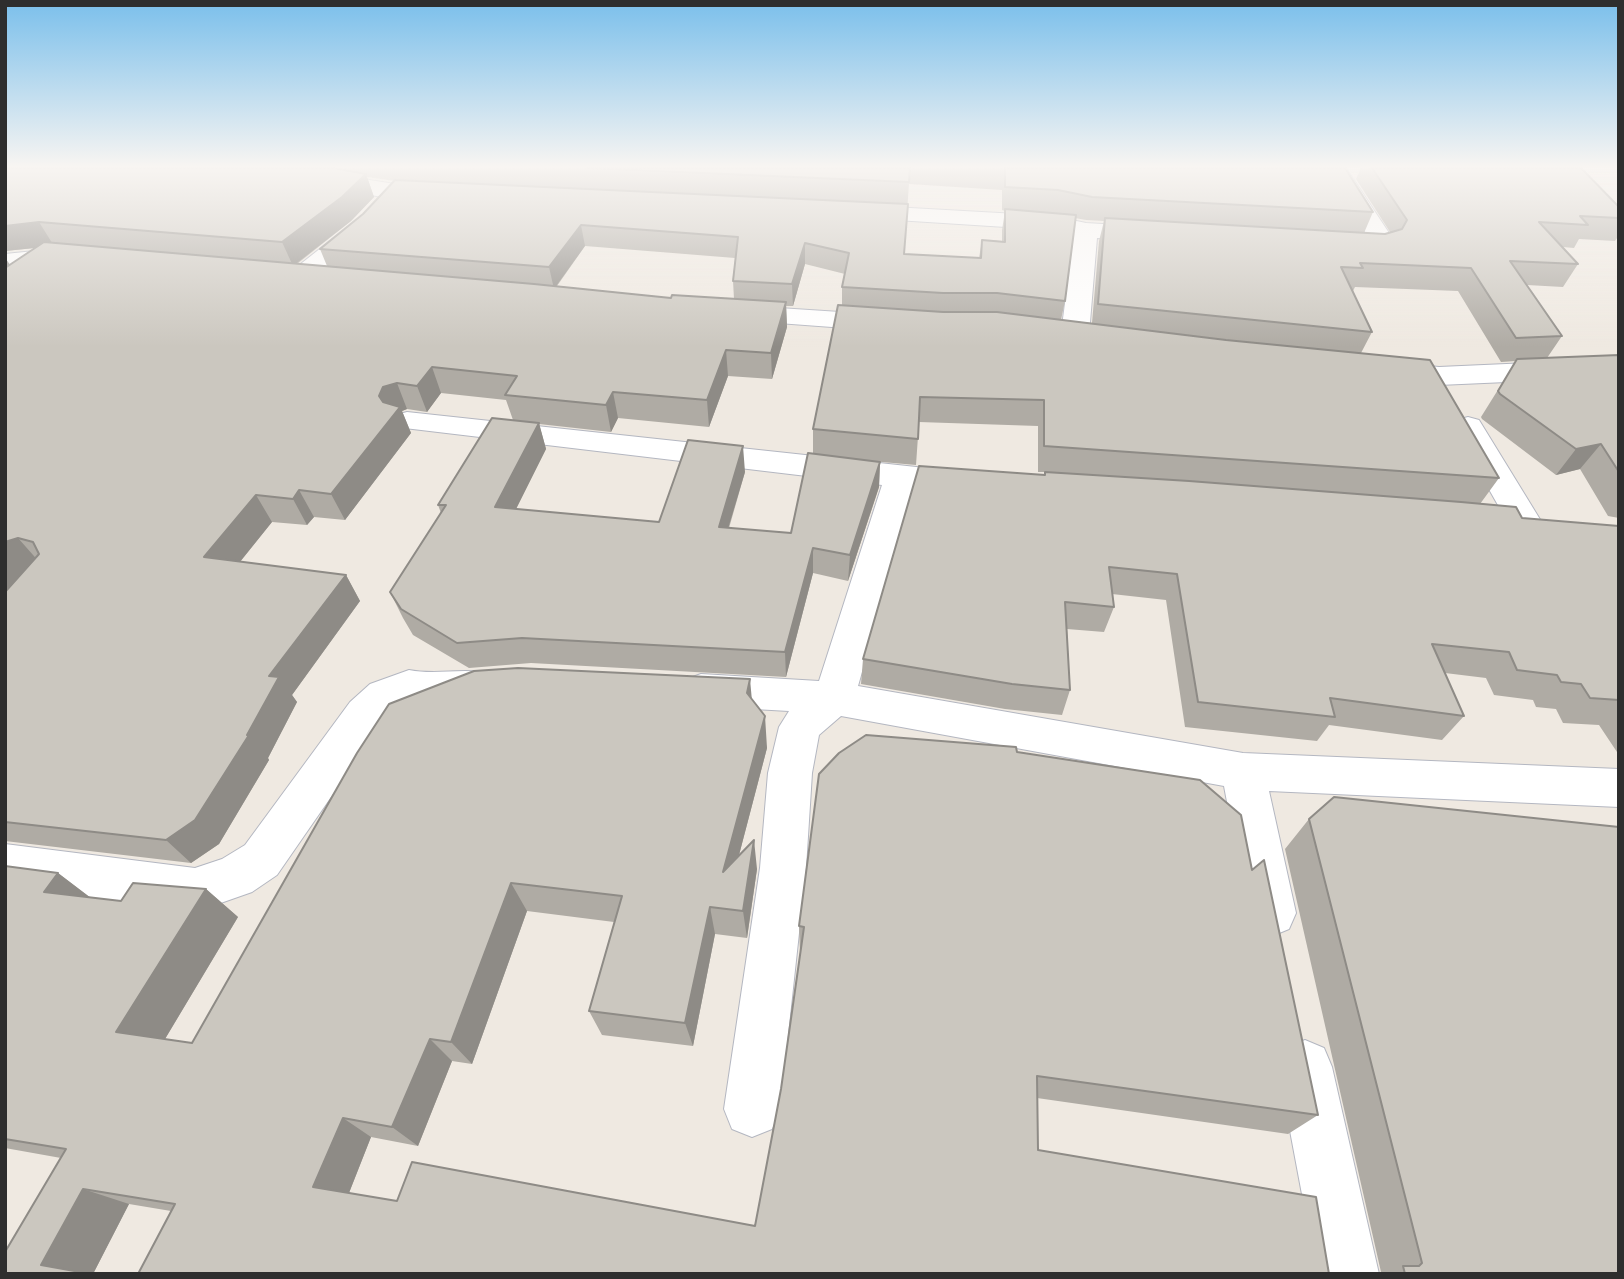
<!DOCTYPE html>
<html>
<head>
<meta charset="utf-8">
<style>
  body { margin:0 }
  #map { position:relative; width:1624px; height:1279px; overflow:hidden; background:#efe9e1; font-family:"PT Sans",sans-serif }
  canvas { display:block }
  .frame { position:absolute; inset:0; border:7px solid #2e2e2e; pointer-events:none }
</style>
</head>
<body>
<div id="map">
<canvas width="1624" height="1279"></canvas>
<div class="frame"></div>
</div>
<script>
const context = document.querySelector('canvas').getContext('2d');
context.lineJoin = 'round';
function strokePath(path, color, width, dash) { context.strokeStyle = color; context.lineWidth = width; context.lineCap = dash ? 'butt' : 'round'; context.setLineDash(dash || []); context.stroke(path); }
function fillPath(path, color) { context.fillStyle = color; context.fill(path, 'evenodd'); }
const minor = new Path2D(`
  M 1325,168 L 1346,168 L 1395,242 C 1383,260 1352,255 1334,250 L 1330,245 L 1334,240 L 1370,240 Z
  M 319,172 L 395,184 L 448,188 L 451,193 L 448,198 C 415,206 345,191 311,183 L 308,178 L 311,173 Z
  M 857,205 L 1053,216 L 1086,223 L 1152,227 L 1160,229 L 1164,234 L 1160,239 L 1152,241 L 1097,238 L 1089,334 L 1085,340 L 1075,342 L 1065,340 L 1061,334 L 1074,234 L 1053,230 L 849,217 L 846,212 L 849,207 Z
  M 363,219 L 371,221 L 375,226 L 371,231 L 306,284 L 297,287 L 288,284 L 284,279 L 288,274 L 355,221 Z
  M 54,249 L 78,253 L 81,258 L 78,263 L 5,268 L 5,254 Z
  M 733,305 L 886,315 L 895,317 L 899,323 L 895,329 L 886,331 L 724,319 L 720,313 L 724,307 Z
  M 1619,359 L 1619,377 L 1439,385 L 1377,377 L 1373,371 L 1377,365 L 1387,362 L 1439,367 Z
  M 407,412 L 981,474 L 985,481 L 981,488 L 969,491 L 914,488 L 858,686 L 1243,753 L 1619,769 L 1619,807 L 1269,791 L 1296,913 L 1289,929 L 1272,936 L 1255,929 L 1248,913 L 1224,786 L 841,716 L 819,735 L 812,773 L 806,868 L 780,1109 L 772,1129 L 752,1137 L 732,1129 L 724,1109 L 760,868 L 768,773 L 779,727 L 789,711 L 701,706 L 687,701 L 681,690 L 687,679 L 701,674 L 819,681 L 882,485 L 396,427 L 392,421 L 396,415 Z
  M 1468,417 L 1479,420 L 1541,521 L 1536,529 L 1524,532 L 1512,529 L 1507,521 L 1453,426 L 1457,420 Z
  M 409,670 C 438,676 467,666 494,675 L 500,686 L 494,697 L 480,702 L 428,706 L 410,702 L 398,706 L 380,726 L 277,875 L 252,892 L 195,912 L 5,887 L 5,844 L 195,868 L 222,859 L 245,845 L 350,702 L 370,684 Z
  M 1305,1040 L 1324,1048 L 1332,1067 L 1379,1274 L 1317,1274 L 1278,1067 L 1286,1048 Z`);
const wall = new Path2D(`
  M 5,168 L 1345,168 L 1373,212 L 1364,233 L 1385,234 L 1390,232 L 1356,179 L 1361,168 L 1581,168 L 1619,207 L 1619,235 L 1615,241 L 1579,239 L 1574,248 L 1563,247 L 1578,264 L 1563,287 L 1527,285 L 1562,336 L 1547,358 L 1619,355 L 1619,518 L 1608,516 L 1580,469 L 1556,475 L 1482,419 L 1481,417 L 1516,361 L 1501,362 L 1458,291 L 1355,287 L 1353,291 L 1372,332 L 1361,353 L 1499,478 L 1480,504 L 1522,518 L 1619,526 L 1619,752 L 1617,752 L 1599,725 L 1563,723 L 1556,709 L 1536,707 L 1533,700 L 1494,695 L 1486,678 L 1445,673 L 1464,716 L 1442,740 L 1329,725 L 1317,741 L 1185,727 L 1166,600 L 1112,594 L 1114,607 L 1104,632 L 1067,629 L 1070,690 L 1062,715 L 1005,709 L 861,684 L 863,659 L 1044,475 L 1044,472 L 1038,472 L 1038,426 L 919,422 L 916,465 L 871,461 L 880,462 L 879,487 L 848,581 L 813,573 L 786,677 L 531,663 L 469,668 L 413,635 L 403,618 L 390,592 L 441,513 L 438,505 L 513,420 L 506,400 L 441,393 L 427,412 L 407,409 L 402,411 L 411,433 L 345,520 L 314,517 L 307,525 L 272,522 L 240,562 L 346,575 L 360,601 L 292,695 L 297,702 L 268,758 L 269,760 L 219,844 L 191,863 L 5,841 L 5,258 L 10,265 L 35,248 L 5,251 ZM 367,177 L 395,181 L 363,214 L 320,249 L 327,266 L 297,264 L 351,221 L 374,197 ZM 909,184 L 1002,190 L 1002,210 L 1005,211 L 1002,230 L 1002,241 L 982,240 L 979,258 L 904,254 ZM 1075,218 L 1086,220 L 1104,221 L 1099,241 L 1092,323 L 1061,320 L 1065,301 ZM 585,246 L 735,258 L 733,281 L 734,299 L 671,298 L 557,286 ZM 805,264 L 845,274 L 842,287 L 842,306 L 813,429 L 813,454 L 791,533 L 729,528 L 745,472 L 659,522 L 516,509 L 546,449 L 539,424 L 611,432 L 618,418 L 709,427 L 728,376 L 772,379 L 787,327 L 786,306 L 793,306 Z
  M 752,699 L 767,748 L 739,855 L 757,869 L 747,938 L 715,934 L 693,1046 L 602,1035 L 589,1011 L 614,922 L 527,911 L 472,1064 L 452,1061 L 418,1146 L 371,1137 L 349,1193 L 397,1201 L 755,1226 L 781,1089 L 800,953 L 799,926 L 1017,752 L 1252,870 L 1318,1115 L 1288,1134 L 1037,1098 L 1038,1150 L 1329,1274 L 171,1211 L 129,1204 L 93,1274 L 61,1158 L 5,1148 L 5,866 L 58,873 L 91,898 L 121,901 L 206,889 L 238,917 L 165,1039 L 192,1043 Z
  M 1309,819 L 1619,1274 L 1375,1274 L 1381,1272 L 1285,849 Z`);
const shadedWall = new Path2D(`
  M 366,174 L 374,197 L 351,221 L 293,266 L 282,242 Z
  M 39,222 L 54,246 L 5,251 L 5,226 Z
  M 581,225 L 585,246 L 554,289 L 549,267 Z
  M 805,243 L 805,264 L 793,306 L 792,284 Z
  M 5,258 L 14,270 L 5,277 Z
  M 786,302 L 787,327 L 772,379 L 771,353 Z
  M 726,350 L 728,376 L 709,427 L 707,400 Z
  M 432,367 L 441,393 L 427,412 L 417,386 Z
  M 397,383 L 407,409 L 402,411 L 411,433 L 345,520 L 331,494 L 383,387 Z
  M 613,392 L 618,418 L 611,432 L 606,405 Z
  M 539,423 L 546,449 L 504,533 L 495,507 Z
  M 1601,444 L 1580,469 L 1556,475 L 1576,449 Z
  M 743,446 L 745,472 L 721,552 L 719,527 Z
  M 880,462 L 879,487 L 848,581 L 850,555 Z
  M 299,490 L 314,517 L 307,525 L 293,499 Z
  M 256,495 L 272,522 L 222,584 L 204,557 Z
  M 18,538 L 41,564 L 5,592 L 5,542 Z
  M 813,548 L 813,573 L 786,677 L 785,652 Z
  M 346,575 L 360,601 L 292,695 L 297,702 L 268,758 L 269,760 L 219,844 L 191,863 L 166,840 L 247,735 L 269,676 Z
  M 750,679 L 753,712 L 747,693 Z
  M 765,716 L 767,748 L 727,901 L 723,872 Z
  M 754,840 L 757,869 L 747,938 L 743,911 Z
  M 58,873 L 96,902 L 44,892 Z
  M 511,883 L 527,911 L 472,1064 L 451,1042 Z
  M 206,889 L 238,917 L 156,1054 L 116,1032 Z
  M 710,907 L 715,934 L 693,1046 L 685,1023 Z
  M 430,1039 L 452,1061 L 418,1146 L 392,1127 Z
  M 343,1118 L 371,1137 L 345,1203 L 313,1187 Z
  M 83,1189 L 129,1204 L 93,1274 L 41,1265 Z`);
const building = new Path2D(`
  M 5,168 L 333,168 L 366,174 L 342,197 L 282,242 L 39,222 L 5,226 Z
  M 588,168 L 910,168 L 909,182 Z
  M 1005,168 L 1345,168 L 1373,212 L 1092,197 L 1058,190 L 1005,187 Z
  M 1372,168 L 1581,168 L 1619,207 L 1619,218 L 1580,216 L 1588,225 L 1539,222 L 1578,264 L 1510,261 L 1562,336 L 1516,338 L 1471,268 L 1360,263 L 1363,268 L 1341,267 L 1372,332 L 1098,304 L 1105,218 L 1385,234 L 1402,229 L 1407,220 Z
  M 395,180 L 908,204 L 904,254 L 981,258 L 982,240 L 1005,242 L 1005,209 L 1076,215 L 1065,301 L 997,293 L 943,293 L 842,287 L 849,253 L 805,243 L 792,284 L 733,281 L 738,237 L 581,225 L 549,267 L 320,249 L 363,214 Z
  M 44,242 L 534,284 L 671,298 L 672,295 L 786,302 L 771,353 L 726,350 L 707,400 L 613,392 L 606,405 L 505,395 L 517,376 L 432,367 L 417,386 L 397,383 L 383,387 L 379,396 L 383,402 L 400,407 L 331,494 L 299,490 L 293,499 L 256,495 L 204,557 L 346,575 L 269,676 L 279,677 L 247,735 L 249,735 L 195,820 L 166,840 L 5,822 L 5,592 L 39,554 L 33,542 L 18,538 L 5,542 L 5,268 Z
  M 838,305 L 943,312 L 997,312 L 1226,340 L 1430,360 L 1499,478 L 1044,446 L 1044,400 L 920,397 L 918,439 L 813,429 Z
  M 1619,355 L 1619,472 L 1601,444 L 1576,449 L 1500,394 L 1498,391 L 1517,359 Z
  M 492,418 L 539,423 L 495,507 L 659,522 L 688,440 L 743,446 L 719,527 L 791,533 L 808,453 L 880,462 L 850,555 L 813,548 L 785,652 L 522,638 L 457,643 L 401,609 L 390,592 L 446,505 L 438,505 Z
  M 919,466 L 1045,475 L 1045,472 L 1189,481 L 1461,502 L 1516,507 L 1522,518 L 1619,526 L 1619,700 L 1590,698 L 1581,684 L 1561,682 L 1557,675 L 1517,670 L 1509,652 L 1432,644 L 1464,716 L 1330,698 L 1335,717 L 1198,702 L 1177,574 L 1109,567 L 1114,607 L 1065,602 L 1070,690 L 1012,684 L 863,659 Z
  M 518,668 L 750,679 L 747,693 L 765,716 L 723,872 L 754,840 L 743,911 L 710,907 L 685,1023 L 589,1011 L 622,896 L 511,883 L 451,1042 L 430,1039 L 392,1127 L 343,1118 L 313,1187 L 397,1201 L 412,1162 L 755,1226 L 781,1089 L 804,927 L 799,926 L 819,774 L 839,753 L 866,735 L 1016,747 L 1017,752 L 1200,780 L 1241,815 L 1252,870 L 1264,860 L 1318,1115 L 1037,1076 L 1038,1150 L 1316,1197 L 1329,1274 L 138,1274 L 175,1204 L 83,1189 L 41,1265 L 91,1274 L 5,1274 L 5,1252 L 66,1149 L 5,1139 L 5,866 L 58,873 L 44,892 L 121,901 L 133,883 L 206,889 L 116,1032 L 192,1043 L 357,753 L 389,704 L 474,671 Z
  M 1334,797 L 1619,827 L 1619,1274 L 1405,1274 L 1403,1266 L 1419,1266 L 1422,1263 L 1309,819 Z`);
strokePath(minor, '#b4b7c1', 2);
fillPath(minor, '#fff');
fillPath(wall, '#afaba4');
fillPath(shadedWall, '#8e8b86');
fillPath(building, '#cbc7bf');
strokePath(building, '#8e8b86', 2);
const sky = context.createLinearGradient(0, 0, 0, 347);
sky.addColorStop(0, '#7abfeb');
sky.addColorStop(0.48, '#f8f5f2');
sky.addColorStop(1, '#f8f5f200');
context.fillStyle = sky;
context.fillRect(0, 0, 1624, 347);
</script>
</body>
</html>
